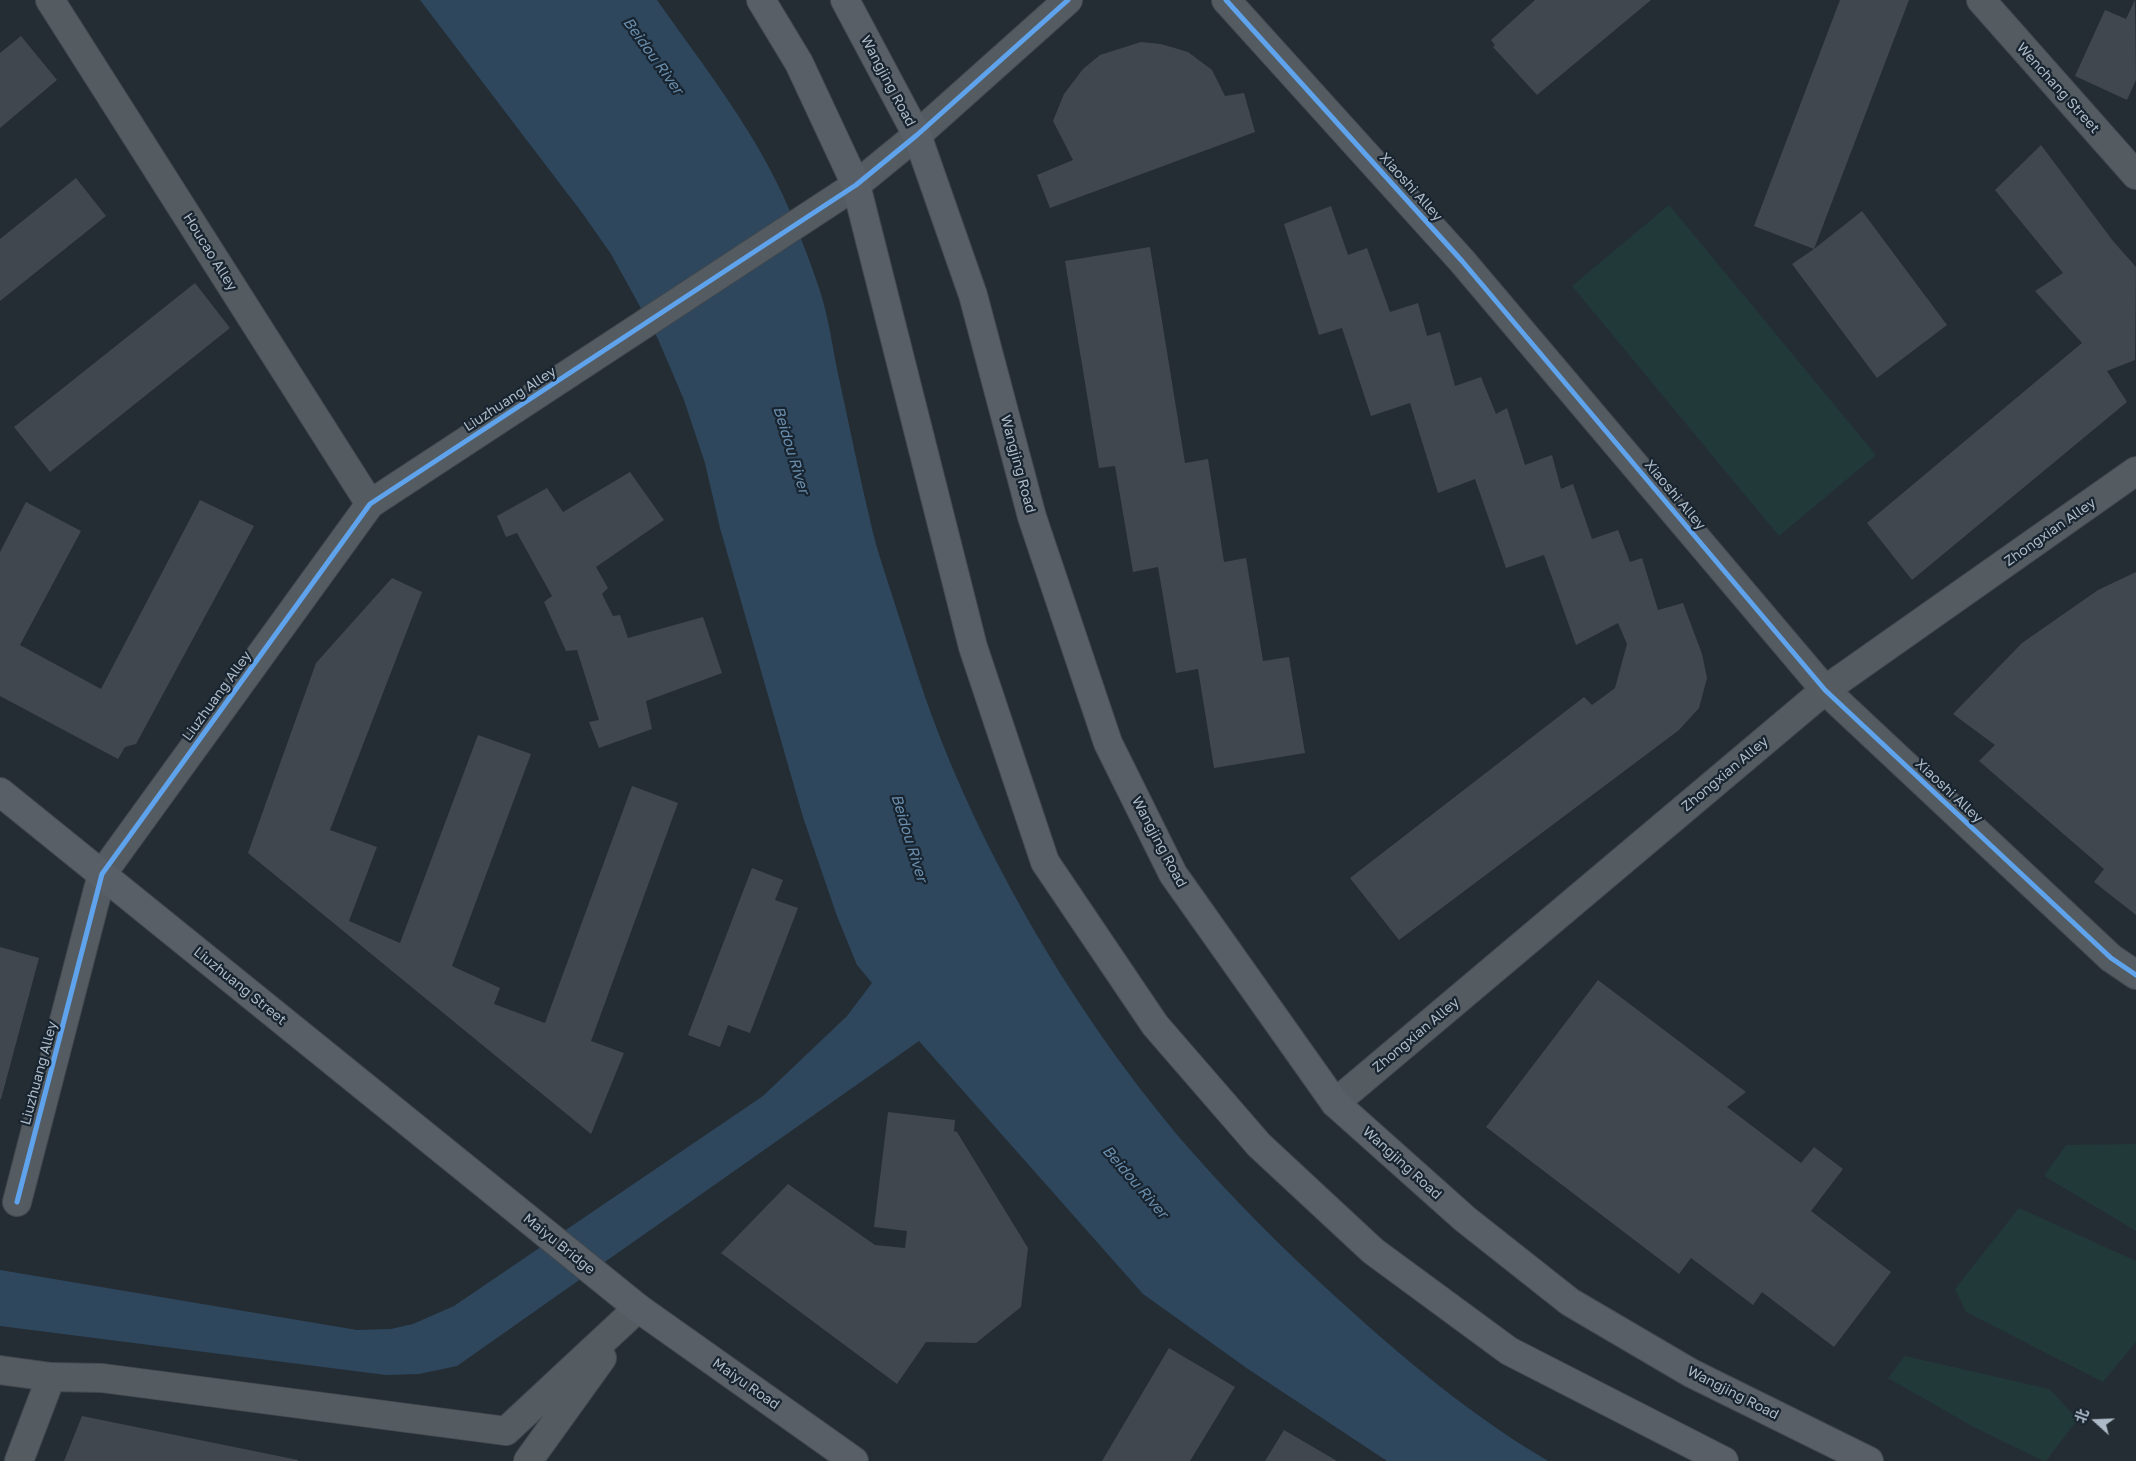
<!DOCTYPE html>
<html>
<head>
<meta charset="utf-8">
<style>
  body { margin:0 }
  #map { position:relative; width:2136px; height:1461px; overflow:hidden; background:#252d34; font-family:"Golos Text","Noto Sans SC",sans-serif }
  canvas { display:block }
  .north { position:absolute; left:2071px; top:1396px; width:50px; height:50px; -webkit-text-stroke:4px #18242f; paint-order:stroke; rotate:290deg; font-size:14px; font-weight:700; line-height:20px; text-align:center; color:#adbac7 }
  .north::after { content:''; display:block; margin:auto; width:18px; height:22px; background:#adbac7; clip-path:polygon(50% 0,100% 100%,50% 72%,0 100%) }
</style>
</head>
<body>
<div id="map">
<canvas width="2136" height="1461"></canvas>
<div class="north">北</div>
</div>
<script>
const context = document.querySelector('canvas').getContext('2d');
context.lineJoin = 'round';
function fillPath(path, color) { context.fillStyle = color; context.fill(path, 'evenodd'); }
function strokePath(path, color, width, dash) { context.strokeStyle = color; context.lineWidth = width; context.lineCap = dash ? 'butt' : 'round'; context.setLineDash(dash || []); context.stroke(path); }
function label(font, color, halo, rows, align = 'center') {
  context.font = font + ' "Golos Text",sans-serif'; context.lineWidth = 4.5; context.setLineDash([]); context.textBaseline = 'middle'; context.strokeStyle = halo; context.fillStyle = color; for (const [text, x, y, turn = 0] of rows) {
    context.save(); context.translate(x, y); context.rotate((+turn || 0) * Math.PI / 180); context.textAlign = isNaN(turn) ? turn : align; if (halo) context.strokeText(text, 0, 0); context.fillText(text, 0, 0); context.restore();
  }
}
const green = new Path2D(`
  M 1669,205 L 1876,455 L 1779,536 L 1572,286 Z
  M 2136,1144 L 2136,1231 L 2044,1176 L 2066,1145 Z
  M 2019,1208 L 2136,1261 L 2136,1342 L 2103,1382 L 1966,1312 L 1955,1289 Z
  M 1905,1356 L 2049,1389 L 2078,1419 L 2046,1461 L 2043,1461 L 1972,1426 L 1888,1378 Z`);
const water = new Path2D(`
  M 420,0 L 657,0 C 704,67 757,133 789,209 C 800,235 811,264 820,291 C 828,316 832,343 837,369 C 849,424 860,479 873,533 C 878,553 885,573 891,592 C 901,623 911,654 921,685 C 977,852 1084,1031 1201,1162 C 1250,1217 1303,1268 1358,1317 C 1417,1370 1480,1421 1548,1461 L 1387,1461 L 1248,1369 L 1143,1294 L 919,1041 L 457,1366 L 419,1374 L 386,1375 L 0,1326 L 0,1270 L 357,1330 L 391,1329 L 413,1324 L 454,1306 L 763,1096 L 847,1016 L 872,983 L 857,965 L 837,916 L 803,817 L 720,528 L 705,463 L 684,400 L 658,339 L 611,254 L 583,214 Z`);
const building = new Path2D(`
  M 1535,0 L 1651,0 L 1537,95 L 1493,47 L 1495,45 L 1491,40 Z
  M 1840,0 L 1909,0 L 1814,249 L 1754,226 Z
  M 2135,0 L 2136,80 L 2127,100 L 2075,76 L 2105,10 L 2126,19 Z
  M 21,36 L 57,80 L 0,128 L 0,53 Z
  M 1141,42 L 1161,44 L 1188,52 L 1212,70 L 1225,96 L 1244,93 L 1255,132 L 1050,208 L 1037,175 L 1073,160 L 1053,121 L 1064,94 L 1083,69 L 1100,55 Z
  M 2041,145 L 2113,241 L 2136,267 L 2135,360 L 2107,371 L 2127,402 L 1912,580 L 1867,523 L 2082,343 L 2035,291 L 2063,273 L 1995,190 Z
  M 76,178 L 106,216 L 0,301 L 0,239 Z
  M 1331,206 L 1348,255 L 1367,248 L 1390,312 L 1418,303 L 1427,336 L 1440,332 L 1455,386 L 1481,377 L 1496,414 L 1507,408 L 1525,465 L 1552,455 L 1561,489 L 1573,484 L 1592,539 L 1618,530 L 1630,562 L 1642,558 L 1658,610 L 1683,603 L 1702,654 L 1707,678 L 1699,708 L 1679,730 L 1399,940 L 1350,878 L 1584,697 L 1592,705 L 1607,694 L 1615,688 L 1627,644 L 1618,623 L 1576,645 L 1544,555 L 1506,568 L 1475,479 L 1438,493 L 1410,403 L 1371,416 L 1342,328 L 1319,335 L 1284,224 Z
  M 1862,211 L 1947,325 L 1877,378 L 1792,264 L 1814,249 Z
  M 1150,247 L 1185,463 L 1208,459 L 1224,562 L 1246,558 L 1263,661 L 1289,657 L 1305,753 L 1214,768 L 1198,669 L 1176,673 L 1158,567 L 1133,572 L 1115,466 L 1099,468 L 1065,261 Z
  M 195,283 L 230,328 L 50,472 L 14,427 Z
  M 630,472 L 664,520 L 596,567 L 608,588 L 602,594 L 613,616 L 620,615 L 628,638 L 703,617 L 722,673 L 646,701 L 652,729 L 599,748 L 589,722 L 599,720 L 577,650 L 566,651 L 544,602 L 552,596 L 517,533 L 506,537 L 497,516 L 547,488 L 563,512 Z
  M 200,500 L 254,526 L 136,744 L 125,747 L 118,759 L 0,696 L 0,552 L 26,502 L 81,531 L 20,645 L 101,689 Z
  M 2136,572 L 2136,915 L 2094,882 L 2104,869 L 1979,761 L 1995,745 L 1953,714 L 2022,643 L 2098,590 Z
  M 392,578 L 422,592 L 330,830 L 377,847 L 349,921 L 400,943 L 478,735 L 531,754 L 452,966 L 500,988 L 494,1004 L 545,1023 L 632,786 L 678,803 L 591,1041 L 624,1053 L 591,1134 L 248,853 L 316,663 Z
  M 752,868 L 783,880 L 775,900 L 798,908 L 750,1033 L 728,1025 L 720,1047 L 688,1035 Z
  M 0,947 L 39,958 L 1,1099 L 0,1099 Z
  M 1598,980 L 1746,1092 L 1727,1107 L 1801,1163 L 1814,1147 L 1843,1169 L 1811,1211 L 1891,1272 L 1834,1347 L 1762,1292 L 1753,1305 L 1691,1258 L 1679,1274 L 1486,1127 Z
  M 888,1112 L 955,1120 L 954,1131 L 957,1132 L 1028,1248 L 1021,1307 L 976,1343 L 926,1342 L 897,1384 L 721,1253 L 788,1184 L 875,1245 L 905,1248 L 907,1231 L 874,1227 Z
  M 1169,1348 L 1235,1387 L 1190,1461 L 1102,1461 Z
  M 82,1416 L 298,1460 L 298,1461 L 64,1461 Z
  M 1284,1430 L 1337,1461 L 1265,1461 Z`);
const street = new Path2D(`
  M 50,0 L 370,504
  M 1226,0 L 1462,261 L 1825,690 L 2111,958 L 2136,975
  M 1981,0 L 2136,175
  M 1335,1103 L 1825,690 L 2136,471
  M 17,1202 L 102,874 L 370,504 L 856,185 L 917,135 L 1068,0
  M 0,1370 L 51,1377 L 102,1378 L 506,1431 L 638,1308
  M 19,1461 L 51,1377
  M 528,1461 L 602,1358`);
const secondary = new Path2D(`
  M 761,0 L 799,63 L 856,185 L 973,647 L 1045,862 L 1155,1025 L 1259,1145 L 1373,1251 L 1509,1351 L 1724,1461
  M 845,0 L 917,135 L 973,295 L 1032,517 L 1108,743 L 1173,874 L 1335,1103 L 1465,1219 L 1570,1302 L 1691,1373 L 1869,1461
  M 0,792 L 638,1308 L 854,1461`);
const cycleway = new Path2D(`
  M 1226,0 L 1462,261 L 1825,690 L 2111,958 L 2136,975
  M 17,1202 L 102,874 L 370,504 L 856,185 L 917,135 L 1068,0`);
const streetNames = [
  ["Wangjing Road",888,81,62],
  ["Wenchang Street",2058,88,48],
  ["Xiaoshi Alley",1411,187,48],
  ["Houcao Alley",210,252,58],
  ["Liuzhuang Alley",510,399,-33],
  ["Wangjing Road",1018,464,75],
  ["Xiaoshi Alley",1675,495,50],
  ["Zhongxian Alley",2050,532,-35],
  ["Liuzhuang Alley",217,696,-54],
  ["Zhongxian Alley",1725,774,-40],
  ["Xiaoshi Alley",1949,791,43],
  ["Wangjing Road",1159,842,62],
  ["Liuzhuang Street",240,986,39],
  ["Zhongxian Alley",1416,1035,-40],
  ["Liuzhuang Alley",39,1073,-75],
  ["Wangjing Road",1402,1163,42],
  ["Maiyu Bridge",559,1244,39],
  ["Maiyu Road",746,1384,35],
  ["Wangjing Road",1733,1393,27]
];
const waterNames = [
  ["Beidou River",653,56,54],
  ["Beidou River",791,450,73],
  ["Beidou River",909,838,73],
  ["Beidou River",1135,1182,49]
];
fillPath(green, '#22393a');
fillPath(water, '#2e475d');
fillPath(building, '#40474e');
strokePath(street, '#43494e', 30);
strokePath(secondary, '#43494e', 30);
strokePath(street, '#545c62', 28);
strokePath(secondary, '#595f67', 28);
strokePath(cycleway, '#60a3ed', 5);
label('14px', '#adbac7', '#18242f', streetNames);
label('italic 15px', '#6a8fae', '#18242f', waterNames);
</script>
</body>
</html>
